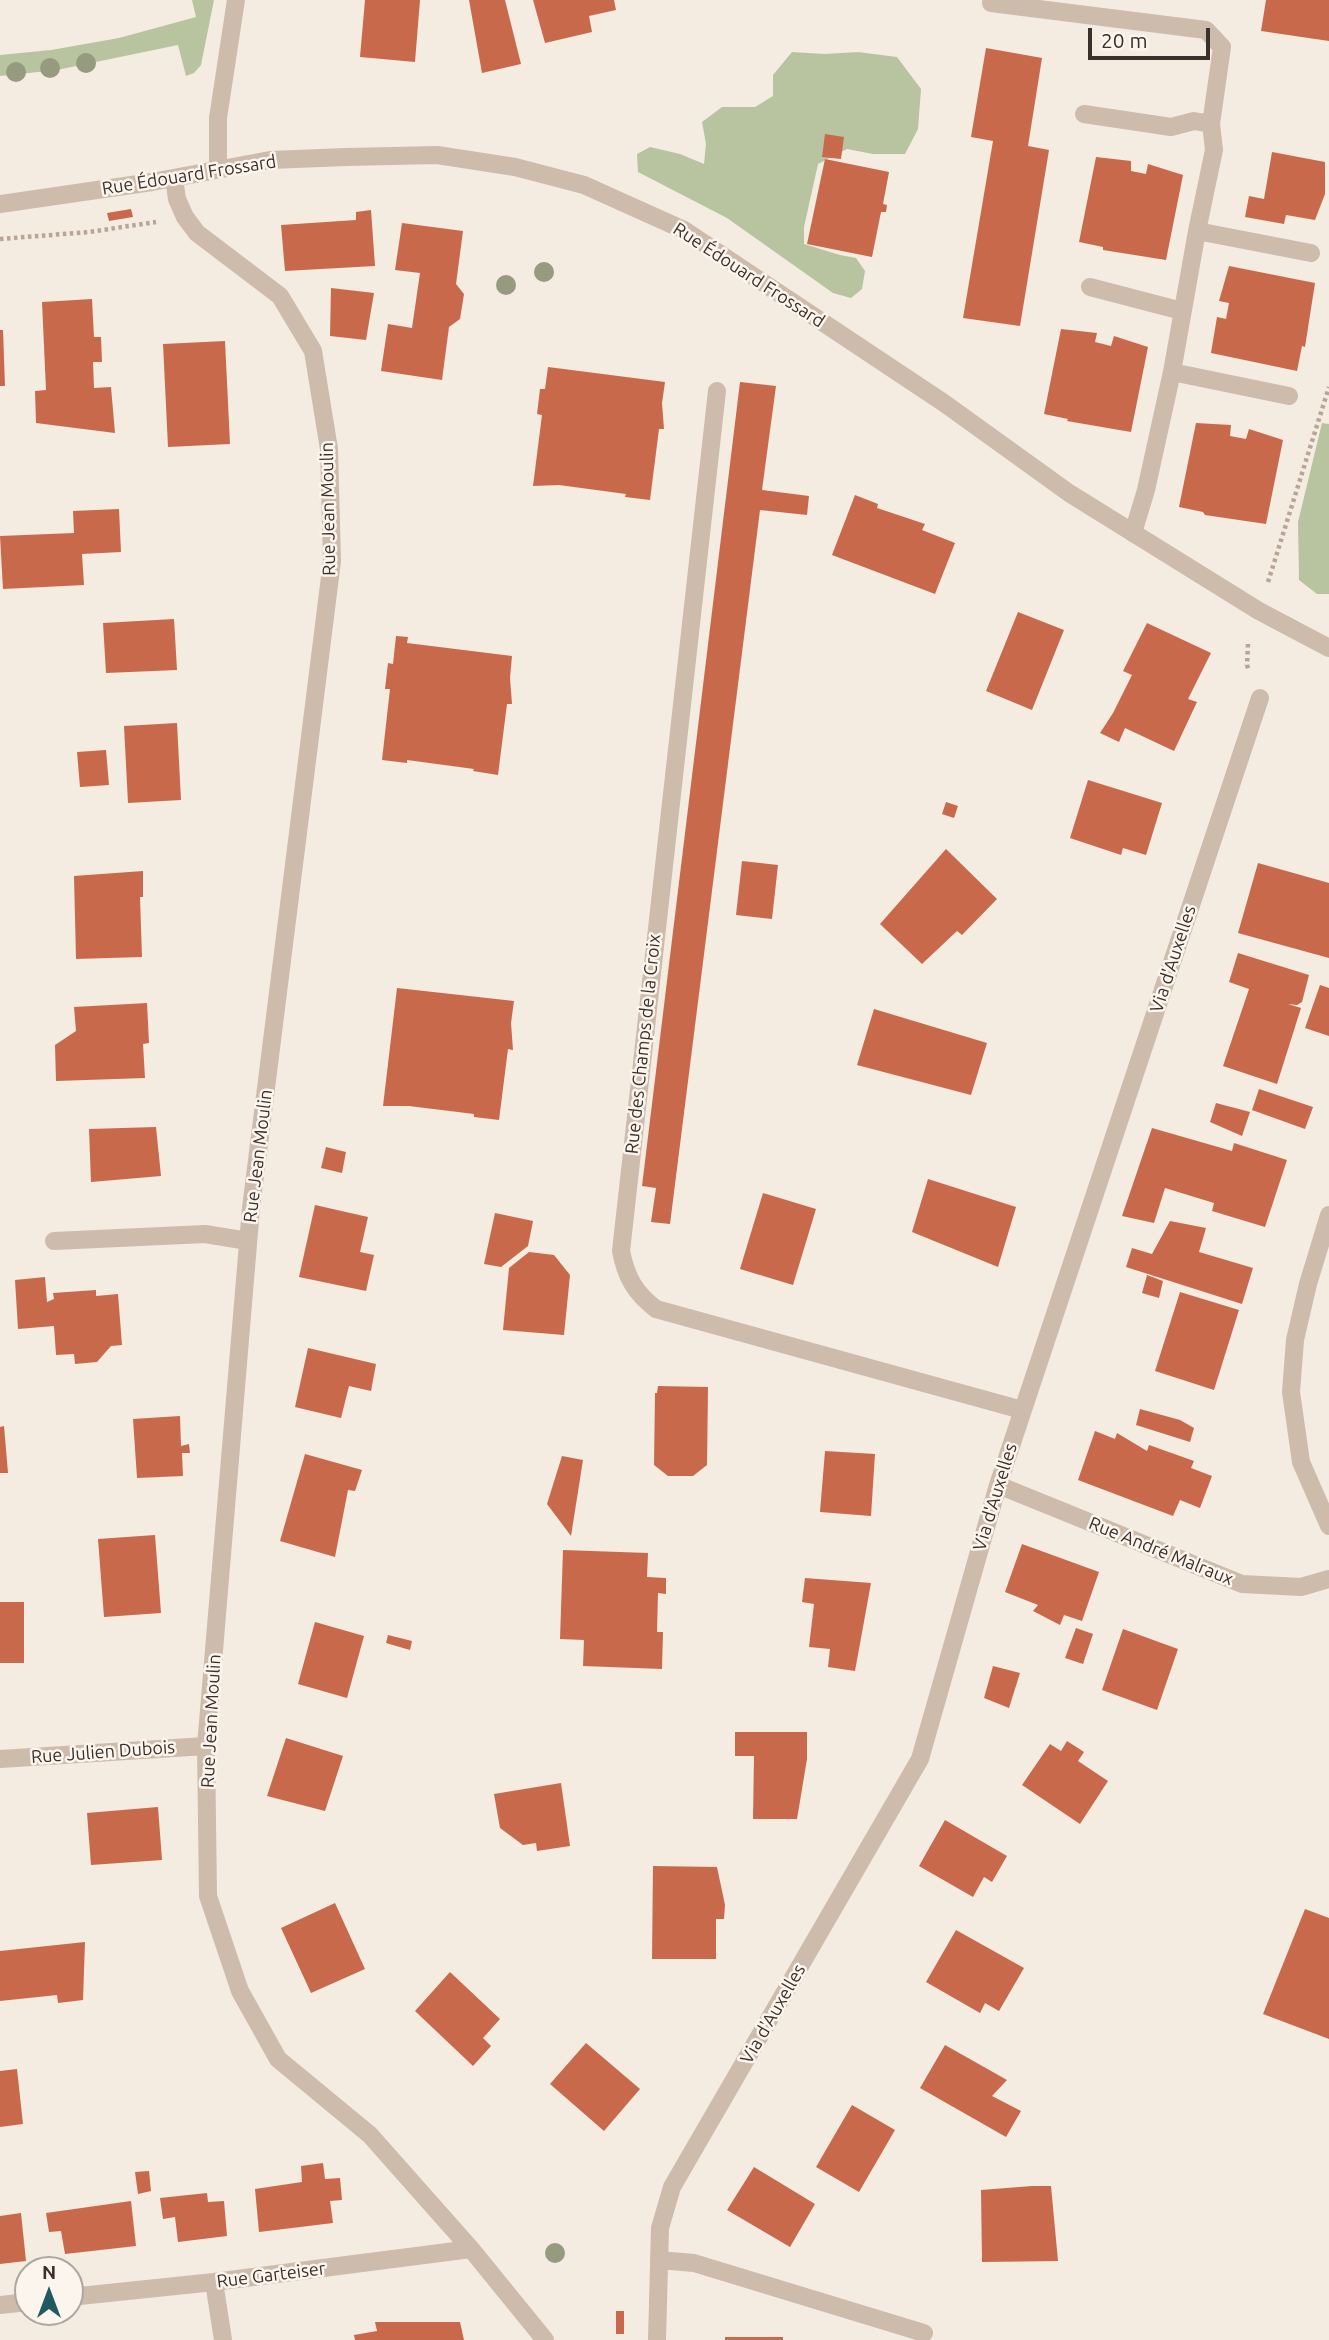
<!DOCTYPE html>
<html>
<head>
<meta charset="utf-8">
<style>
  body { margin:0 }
  #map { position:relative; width:1329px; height:2340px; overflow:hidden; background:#f4ebe1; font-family:Ubuntu,sans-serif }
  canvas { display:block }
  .north { position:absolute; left:14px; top:2256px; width:70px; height:70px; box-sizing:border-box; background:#fbf5ee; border:2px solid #aea6a0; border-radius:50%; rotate:0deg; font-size:19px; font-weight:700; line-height:28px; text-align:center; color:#3b302b }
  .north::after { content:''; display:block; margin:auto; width:24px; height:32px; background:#1f5a5e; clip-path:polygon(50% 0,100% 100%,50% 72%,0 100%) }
  .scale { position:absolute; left:1088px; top:28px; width:122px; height:32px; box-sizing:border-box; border:4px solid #3b302b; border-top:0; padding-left:9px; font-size:21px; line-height:24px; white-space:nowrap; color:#3b302b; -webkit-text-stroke:5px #fbf5ee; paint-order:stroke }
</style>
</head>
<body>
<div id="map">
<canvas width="1329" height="2340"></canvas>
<div class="north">N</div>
<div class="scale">20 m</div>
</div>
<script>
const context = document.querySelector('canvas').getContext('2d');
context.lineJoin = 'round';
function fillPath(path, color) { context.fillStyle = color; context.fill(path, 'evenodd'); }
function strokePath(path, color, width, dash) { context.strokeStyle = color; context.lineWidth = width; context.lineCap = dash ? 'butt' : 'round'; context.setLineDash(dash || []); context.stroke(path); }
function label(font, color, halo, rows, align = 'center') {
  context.font = font + ' Ubuntu,sans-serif'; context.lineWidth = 5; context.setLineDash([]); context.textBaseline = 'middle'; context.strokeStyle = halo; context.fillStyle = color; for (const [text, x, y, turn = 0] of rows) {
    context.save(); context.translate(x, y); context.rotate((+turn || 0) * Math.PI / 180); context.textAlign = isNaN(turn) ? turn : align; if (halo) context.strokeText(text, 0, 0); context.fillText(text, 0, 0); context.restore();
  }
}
const green = new Path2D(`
  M 192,0 L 214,0 L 201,65 L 194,73 L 186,76 L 178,45 L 57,70 L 0,76 L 0,55 L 51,50 L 119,38 L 196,17 Z
  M 792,52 L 824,54 L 858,52 L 897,57 L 921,89 L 918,129 L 905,154 L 873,154 L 847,149 L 818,164 L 804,227 L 804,244 L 840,255 L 856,258 L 865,271 L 862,289 L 851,298 L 833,293 L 727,218 L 638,172 L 637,154 L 650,147 L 680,154 L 704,164 L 706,144 L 702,122 L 722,107 L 755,107 L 773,96 L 773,75 Z
  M 1322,423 L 1329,424 L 1329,594 L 1317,594 L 1299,580 L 1298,522 Z`);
const building = new Path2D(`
  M 365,0 L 420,0 L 415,62 L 360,57 Z
  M 469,0 L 505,0 L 521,64 L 482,73 Z
  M 533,0 L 614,0 L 616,10 L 589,16 L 592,32 L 545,43 Z
  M 1266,0 L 1329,0 L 1329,41 L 1261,31 Z
  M 986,48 L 1042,58 L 1028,146 L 1049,150 L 1020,326 L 963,318 L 993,141 L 971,137 Z
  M 825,134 L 844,137 L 841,159 L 822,157 Z
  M 1272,152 L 1325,162 L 1325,194 L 1315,220 L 1286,215 L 1284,224 L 1245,217 L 1249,196 L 1264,199 Z
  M 1096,157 L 1131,161 L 1131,171 L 1146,174 L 1148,164 L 1183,175 L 1166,260 L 1103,250 L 1103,247 L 1079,242 Z
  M 825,159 L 889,172 L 883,204 L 887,205 L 886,212 L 881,212 L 872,257 L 807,244 Z
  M 131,209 L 133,217 L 109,221 L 107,213 Z
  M 371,210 L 375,266 L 285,271 L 281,225 L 356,220 L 356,212 Z
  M 402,223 L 463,231 L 456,284 L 464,294 L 460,319 L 449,327 L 442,380 L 381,371 L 388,324 L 412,328 L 420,273 L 395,270 Z
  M 1229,266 L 1315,283 L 1305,347 L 1302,346 L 1297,371 L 1211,353 L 1217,317 L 1226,319 L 1229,303 L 1219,301 Z
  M 331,288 L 374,293 L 366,340 L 330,336 Z
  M 92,299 L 94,337 L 101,337 L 102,362 L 93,362 L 94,388 L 111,387 L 115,433 L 36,423 L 35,391 L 46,390 L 42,302 Z
  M 1061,329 L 1097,333 L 1095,342 L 1111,346 L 1114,336 L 1148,347 L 1131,432 L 1067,421 L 1068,419 L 1044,414 Z
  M 0,330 L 3,330 L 5,386 L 0,386 Z
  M 225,341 L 230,444 L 168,447 L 163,344 Z
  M 548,367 L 665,382 L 662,403 L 664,429 L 659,429 L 650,500 L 625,497 L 626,494 L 559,485 L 533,486 L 542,415 L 537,414 L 540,389 L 545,389 Z
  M 740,382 L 776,386 L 762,490 L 809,496 L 807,515 L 760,510 L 670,1224 L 651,1222 L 656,1188 L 642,1186 Z
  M 1196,423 L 1231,425 L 1230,436 L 1246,439 L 1249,429 L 1283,440 L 1266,524 L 1205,515 L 1203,512 L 1179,507 Z
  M 855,495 L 878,504 L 877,508 L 925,524 L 922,530 L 955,543 L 935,594 L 832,555 Z
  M 119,509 L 121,552 L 82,554 L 84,585 L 3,589 L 0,536 L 74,533 L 73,511 Z
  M 1018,612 L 1064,630 L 1032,710 L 986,691 Z
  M 174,619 L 177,670 L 106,673 L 103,623 Z
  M 1147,623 L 1211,653 L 1188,699 L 1197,702 L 1174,751 L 1125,728 L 1119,742 L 1100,733 L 1113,713 L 1132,675 L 1123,671 Z
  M 396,636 L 408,637 L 407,643 L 512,656 L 510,678 L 512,704 L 507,704 L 498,775 L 473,771 L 474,769 L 407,760 L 407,763 L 382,760 L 390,689 L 385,689 L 388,663 L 393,664 Z
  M 177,723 L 181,800 L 128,803 L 124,726 Z
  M 106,750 L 109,785 L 80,787 L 77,752 Z
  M 1088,780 L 1162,803 L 1146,855 L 1123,848 L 1121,855 L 1070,838 Z
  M 946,802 L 958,806 L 954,818 L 942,814 Z
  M 946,849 L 997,899 L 962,935 L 957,931 L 922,964 L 880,924 Z
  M 742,861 L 778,865 L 772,919 L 736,915 Z
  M 1258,863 L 1329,883 L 1329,958 L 1238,933 Z
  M 143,871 L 143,897 L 140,897 L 142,957 L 76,959 L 74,876 Z
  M 1238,953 L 1309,975 L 1302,1002 L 1297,1005 L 1288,1004 L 1301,1008 L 1277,1084 L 1223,1066 L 1249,989 L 1229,982 Z
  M 1320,985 L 1329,988 L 1329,1036 L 1305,1028 Z
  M 397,988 L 514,1001 L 511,1023 L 513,1050 L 508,1049 L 499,1120 L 474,1117 L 474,1114 L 409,1106 L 383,1106 Z
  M 147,1003 L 149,1043 L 143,1044 L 145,1078 L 56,1081 L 55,1045 L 76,1031 L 74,1007 Z
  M 874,1009 L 987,1043 L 971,1095 L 857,1065 Z
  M 1259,1089 L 1313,1107 L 1305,1129 L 1252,1110 Z
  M 1216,1103 L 1250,1112 L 1242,1136 L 1210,1122 Z
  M 156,1127 L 161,1176 L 91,1182 L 89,1129 Z
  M 1152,1128 L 1232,1151 L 1234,1143 L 1287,1160 L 1265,1227 L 1212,1211 L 1214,1203 L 1165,1188 L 1154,1223 L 1122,1216 Z
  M 326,1147 L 346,1152 L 342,1173 L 321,1168 Z
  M 928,1179 L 1016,1207 L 998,1267 L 912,1232 Z
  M 763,1193 L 816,1209 L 793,1285 L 740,1269 Z
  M 315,1205 L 368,1217 L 360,1252 L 374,1255 L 366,1291 L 299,1277 Z
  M 495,1213 L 533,1221 L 528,1246 L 501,1267 L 484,1264 Z
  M 1170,1221 L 1206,1228 L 1199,1252 L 1253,1268 L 1242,1304 L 1126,1267 L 1132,1248 L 1152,1254 Z
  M 529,1252 L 554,1255 L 570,1275 L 564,1335 L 503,1330 L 509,1268 Z
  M 1147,1275 L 1163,1281 L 1159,1298 L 1142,1293 Z
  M 45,1277 L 47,1302 L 54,1299 L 53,1293 L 96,1290 L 96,1296 L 118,1294 L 122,1345 L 111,1346 L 97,1362 L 75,1364 L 74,1354 L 56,1355 L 54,1326 L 18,1329 L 15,1280 Z
  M 1180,1292 L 1239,1310 L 1214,1390 L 1155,1371 Z
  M 308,1348 L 376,1364 L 371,1391 L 349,1386 L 341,1418 L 295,1407 Z
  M 658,1386 L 708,1387 L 707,1465 L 693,1476 L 668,1476 L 654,1465 L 655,1393 L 657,1393 Z
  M 1140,1409 L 1180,1420 L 1194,1428 L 1190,1442 L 1136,1425 Z
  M 180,1416 L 181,1446 L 189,1444 L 190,1453 L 182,1453 L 183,1476 L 137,1478 L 133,1419 Z
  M 4,1426 L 8,1473 L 0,1473 L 0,1427 Z
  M 1095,1431 L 1115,1439 L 1117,1433 L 1147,1451 L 1149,1445 L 1194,1461 L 1191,1468 L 1212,1476 L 1200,1508 L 1180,1500 L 1173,1516 L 1078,1480 Z
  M 825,1451 L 875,1454 L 871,1516 L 820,1512 Z
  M 305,1454 L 362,1470 L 355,1491 L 348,1490 L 335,1557 L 280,1541 Z
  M 562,1456 L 583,1460 L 571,1536 L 547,1504 Z
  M 155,1535 L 161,1613 L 104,1617 L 98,1539 Z
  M 1022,1544 L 1099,1572 L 1082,1621 L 1064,1615 L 1060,1625 L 1033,1611 L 1038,1605 L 1005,1592 Z
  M 563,1550 L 648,1553 L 647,1577 L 666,1578 L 666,1594 L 658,1593 L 657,1632 L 663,1632 L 662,1669 L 583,1666 L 584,1640 L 560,1639 Z
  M 805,1578 L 871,1583 L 855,1671 L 828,1667 L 830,1649 L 809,1647 L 814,1604 L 802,1602 Z
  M 0,1602 L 24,1602 L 24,1663 L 0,1663 Z
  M 315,1622 L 364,1636 L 347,1698 L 298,1684 Z
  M 1076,1628 L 1093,1634 L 1083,1664 L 1065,1658 Z
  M 1123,1629 L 1178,1649 L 1157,1710 L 1102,1690 Z
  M 388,1635 L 412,1641 L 410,1650 L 386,1643 Z
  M 993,1666 L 1020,1673 L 1009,1708 L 984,1698 Z
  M 735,1732 L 807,1732 L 807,1759 L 797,1819 L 753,1819 L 754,1756 L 735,1756 Z
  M 286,1738 L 343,1756 L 325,1811 L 267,1796 Z
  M 1067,1741 L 1084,1752 L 1078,1761 L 1108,1781 L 1080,1824 L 1022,1785 L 1050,1744 L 1061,1751 Z
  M 561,1783 L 570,1846 L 537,1851 L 536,1843 L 523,1845 L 500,1828 L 494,1794 Z
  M 158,1807 L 162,1860 L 91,1865 L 87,1813 Z
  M 945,1820 L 1007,1856 L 992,1882 L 984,1877 L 973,1897 L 919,1866 Z
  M 653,1866 L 717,1867 L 725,1905 L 724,1919 L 716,1919 L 716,1959 L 652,1959 Z
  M 335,1903 L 365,1969 L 311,1993 L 281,1928 Z
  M 1305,1909 L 1329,1918 L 1329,2039 L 1263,2014 Z
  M 956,1930 L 1024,1968 L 999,2011 L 985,2003 L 980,2013 L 926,1982 Z
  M 85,1942 L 83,2000 L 58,2003 L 57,1995 L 0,2001 L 0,1951 Z
  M 450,1972 L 500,2019 L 483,2038 L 491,2046 L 473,2066 L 415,2011 Z
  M 586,2043 L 640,2089 L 604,2131 L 550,2084 Z
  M 945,2045 L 1007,2080 L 992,2096 L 1021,2111 L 1006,2137 L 920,2088 Z
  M 17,2069 L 23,2124 L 0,2127 L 0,2071 Z
  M 852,2105 L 895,2130 L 859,2192 L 816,2167 Z
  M 323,2163 L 325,2179 L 340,2178 L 342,2200 L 330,2201 L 333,2223 L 259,2232 L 255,2189 L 302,2182 L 301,2166 Z
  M 754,2167 L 815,2204 L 790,2247 L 727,2210 Z
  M 149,2171 L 151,2191 L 138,2194 L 135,2172 Z
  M 1032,2186 L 1051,2186 L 1058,2261 L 982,2262 L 981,2190 Z
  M 207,2193 L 208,2202 L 224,2201 L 227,2236 L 178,2242 L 175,2217 L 163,2219 L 160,2198 Z
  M 131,2201 L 136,2246 L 65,2254 L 61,2231 L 49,2232 L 46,2213 Z
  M 21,2213 L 26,2261 L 0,2264 L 0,2216 Z
  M 616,2311 L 624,2311 L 624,2334 L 616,2334 Z
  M 375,2322 L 460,2322 L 464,2340 L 355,2340 L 354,2335 L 377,2331 Z
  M 725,2337 L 783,2337 L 783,2340 L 725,2340 Z`);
const path = new Path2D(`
  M 0,239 L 89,232 L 156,222
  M 1268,582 L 1329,387
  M 1248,644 L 1247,665 L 1249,671`);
const lane = new Path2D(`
  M 991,3 L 1206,30 L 1222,47 L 1211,124 L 1214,150 L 1197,231 L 1172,372 L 1146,490 L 1133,533
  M 1084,114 L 1171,127 L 1194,121 L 1211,124
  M 218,168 L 218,118 L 236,0
  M 1197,231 L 1311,253
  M 1090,287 L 1182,311
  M 1172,372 L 1289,396
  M 54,1241 L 205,1234 L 248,1241`);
const street = new Path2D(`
  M 174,178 L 177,199 L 185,217 L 197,233 L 280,296 L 313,351 L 329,449 L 332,561 L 251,1208 L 206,1746 L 208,1896 L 240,1991 L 278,2059 L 370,2135 L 471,2249 L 545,2340
  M 0,204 L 152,182 L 270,160 L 346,157 L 437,155 L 515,167 L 584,185 L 684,230 L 944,403 L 1069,493 L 1259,611 L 1329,648
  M 717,391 L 621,1251 C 626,1277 635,1293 656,1309 L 1022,1410
  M 1329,1215 L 1308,1284 L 1295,1340 L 1291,1392 L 1301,1462 L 1329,1526
  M 998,1485 L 1242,1584 L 1301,1587 L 1329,1579
  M 0,1759 L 206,1746
  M 659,2260 L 694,2263 L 924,2333
  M 214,2282 L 223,2340
  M 70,2297 L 214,2282 L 471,2249
  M 0,2305 L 28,2302
  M 657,2340 L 660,2228 L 672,2187 L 920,1759 L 998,1485 L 1260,698`);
const trees = [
  [86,63],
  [50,68],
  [16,72],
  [544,272],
  [506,285],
  [555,2253]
];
const streetNames = [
  ["Rue Édouard Frossard",189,175,-9],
  ["Rue Édouard Frossard",749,275,33],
  ["Rue Jean Moulin",328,509,-91],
  ["Via d'Auxelles",1173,959,-72],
  ["Rue des Champs de la Croix",643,1044,-84],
  ["Rue Jean Moulin",258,1156,-83],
  ["Via d'Auxelles",995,1497,-73],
  ["Rue André Malraux",1161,1551,22],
  ["Rue Jean Moulin",211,1721,-87],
  ["Rue Julien Dubois",103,1752,-4],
  ["Via d'Auxelles",773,2014,-60],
  ["Rue Garteiser",271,2275,-7]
];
fillPath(green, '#b8c4a0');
fillPath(building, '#c8694b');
strokePath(path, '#b9a596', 4.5, [3.5, 3.5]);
strokePath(lane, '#cdbbac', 18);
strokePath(street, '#cdbbac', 18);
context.fillStyle = '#969b7f';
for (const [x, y] of trees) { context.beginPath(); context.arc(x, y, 10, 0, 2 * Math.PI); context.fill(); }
label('18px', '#3b302b', '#fbf5ee', streetNames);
</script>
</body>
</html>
